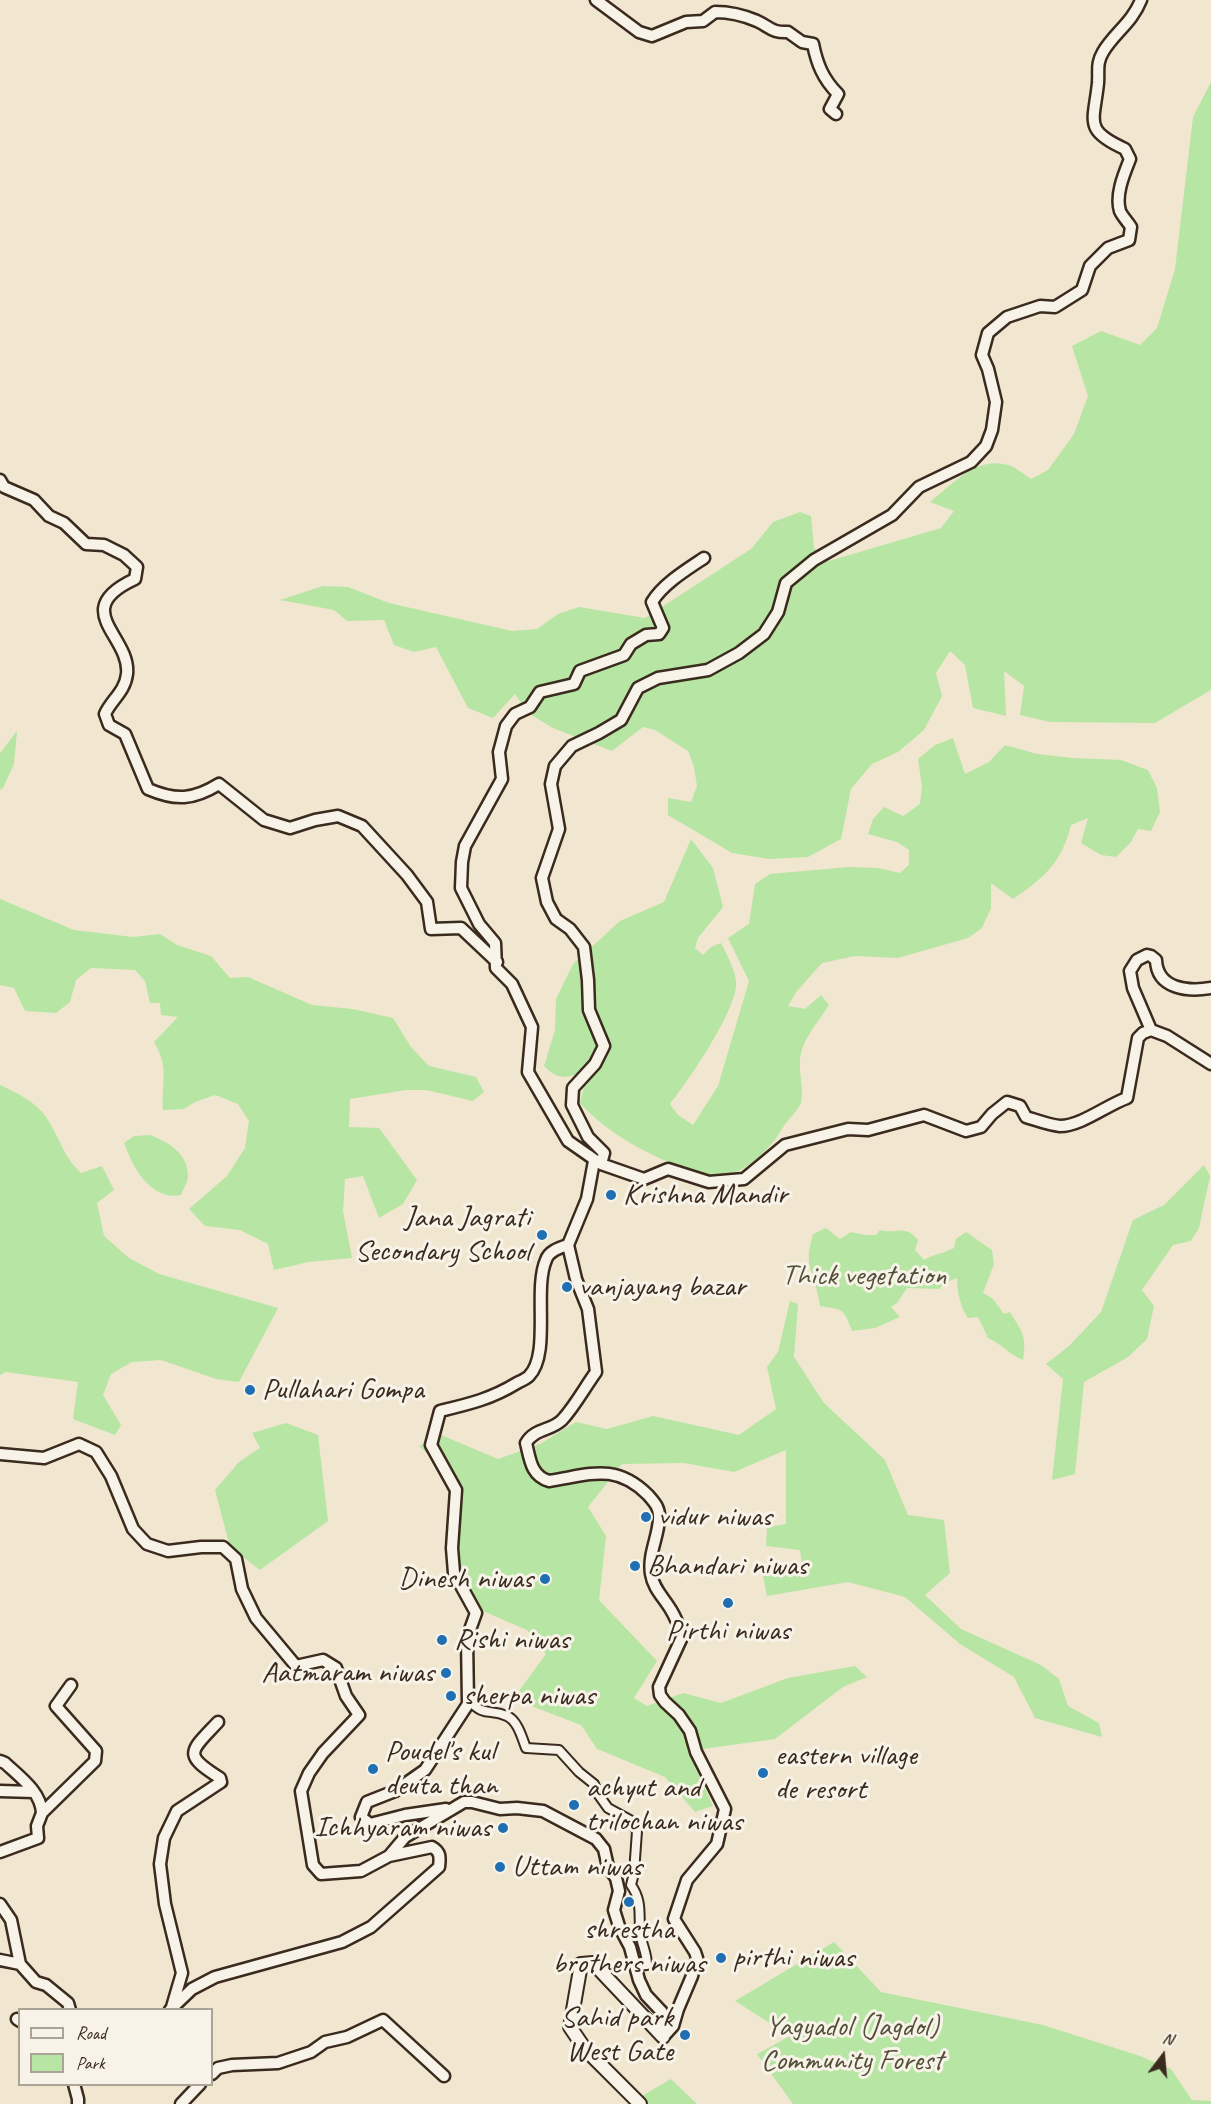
<!DOCTYPE html>
<html>
<head>
<meta charset="utf-8">
<style>
  body { margin:0 }
  #map { position:relative; width:1211px; height:2104px; overflow:hidden; background:#f1e7d0; font-family:Caveat,sans-serif }
  canvas { display:block }
  .legend { position:absolute; left:18px; top:2008px; width:195px; height:78px; box-sizing:border-box; background:#f7f3e8; border:2px solid #aca397; margin:0; padding:8px 10px; list-style:none; font-size:18px; color:#3b2a1e }
  .legend li { display:flex; align-items:center; gap:12px; height:30px }
  .legend b { width:30px; border:2px solid #aca397 }
  .north { position:absolute; left:1133px; top:2026px; width:60px; height:60px; -webkit-text-stroke:4px #f7f3e8; paint-order:stroke; rotate:16deg; font-size:16px; font-weight:700; line-height:24px; text-align:center; color:#3b2a1e }
  .north::after { content:''; display:block; margin:auto; width:21px; height:27px; background:#3b2a1e; clip-path:polygon(50% 0,100% 100%,50% 72%,0 100%) }
</style>
</head>
<body>
<div id="map">
<canvas width="1211" height="2104"></canvas>
<ul class="legend">
<li><b style="height:8px;background:#f7f3e8"></b>Road</li>
<li><b style="height:16px;background:#b7e5a3"></b>Park</li>
</ul>
<div class="north">N</div>
</div>
<script>
const context = document.querySelector('canvas').getContext('2d');
context.lineJoin = 'round';
function fillPath(path, color) { context.fillStyle = color; context.fill(path, 'evenodd'); }
function strokePath(path, color, width, dash) { context.strokeStyle = color; context.lineWidth = width; context.lineCap = dash ? 'butt' : 'round'; context.setLineDash(dash || []); context.stroke(path); }
function label(font, color, halo, rows, align = 'center') {
  context.font = font + ' Caveat,sans-serif'; context.lineWidth = 6; context.setLineDash([]); context.textBaseline = 'middle'; context.strokeStyle = halo; context.fillStyle = color; for (const [text, x, y, turn = 0] of rows) {
    context.save(); context.translate(x, y); context.rotate((+turn || 0) * Math.PI / 180); context.textAlign = isNaN(turn) ? turn : align; if (halo) context.strokeText(text, 0, 0); context.fillText(text, 0, 0); context.restore();
  }
}
const green = new Path2D(`
  M 1211,82 L 1211,690 L 1155,723 L 1050,722 L 1020,715 L 1024,686 L 1004,671 L 1006,716 L 973,708 L 965,665 L 950,651 L 936,673 L 942,696 L 924,730 L 898,752 L 872,764 L 851,789 L 841,839 L 808,857 L 769,859 L 732,853 L 668,815 L 668,798 L 691,802 L 697,786 L 694,767 L 688,751 L 655,730 L 643,727 L 612,751 L 553,728 L 528,713 L 515,694 L 493,718 L 468,708 L 436,647 L 414,652 L 394,645 L 384,620 L 347,621 L 334,610 L 280,600 L 323,586 L 348,587 L 389,603 L 512,631 L 537,629 L 558,614 L 579,607 L 645,618 L 751,549 L 773,522 L 800,512 L 811,516 L 814,548 L 829,561 L 941,528 L 954,511 L 930,502 C 954,483 978,454 1011,466 C 1018,469 1025,475 1031,479 L 1048,470 L 1074,434 L 1088,396 L 1072,346 L 1101,331 L 1140,345 L 1157,328 L 1175,269 L 1193,117 Z
  M 17,731 L 14,764 L 3,788 L 0,790 L 0,753 Z
  M 953,738 L 965,774 L 989,762 L 1005,745 L 1037,754 L 1073,758 L 1121,760 L 1148,770 L 1157,788 L 1160,812 L 1151,831 L 1138,829 L 1131,842 L 1116,857 L 1101,855 L 1081,843 L 1088,818 L 1071,825 C 1062,862 1044,878 1013,899 L 991,883 L 991,908 L 982,928 L 968,938 L 898,958 L 855,956 L 822,963 L 797,991 L 788,1006 L 805,1009 L 821,995 L 829,1005 C 818,1023 801,1040 800,1061 C 799,1075 804,1089 801,1103 C 798,1111 787,1120 782,1129 C 771,1149 743,1175 719,1177 C 711,1178 699,1173 692,1171 C 650,1156 610,1136 580,1103 L 588,1069 C 569,1078 560,1082 544,1066 L 555,1030 L 556,999 L 573,964 L 620,921 L 664,902 L 691,839 L 713,868 L 723,907 L 698,938 L 695,948 L 703,955 L 711,947 L 721,943 C 727,955 735,969 736,982 C 739,1007 687,1083 670,1104 L 678,1115 L 693,1125 L 718,1086 L 749,981 L 728,938 L 749,924 L 755,884 L 770,874 L 849,867 L 878,868 L 900,873 L 909,865 L 909,850 L 897,842 L 868,834 L 873,819 L 884,807 L 903,816 L 920,804 L 922,786 L 918,759 L 935,745 Z
  M 0,899 L 74,930 L 133,937 L 160,934 L 177,945 L 211,956 L 230,978 L 248,977 L 312,1005 L 353,1009 L 393,1018 L 411,1047 L 429,1066 L 476,1077 L 484,1092 L 473,1101 L 426,1090 L 406,1090 L 350,1099 L 349,1127 L 379,1128 L 417,1180 L 403,1204 L 379,1218 L 363,1176 L 345,1179 L 343,1211 L 352,1258 L 308,1262 L 274,1270 L 268,1244 L 240,1230 L 205,1226 L 189,1209 L 227,1176 L 245,1148 L 249,1121 L 238,1104 L 215,1095 L 195,1102 L 184,1109 L 163,1110 C 161,1082 170,1069 154,1042 L 178,1017 L 161,1015 L 160,1003 L 150,1003 L 145,981 L 135,970 L 91,968 L 76,980 L 70,1002 L 56,1013 L 25,1011 L 14,988 L 0,985 Z
  M 0,1085 C 17,1093 35,1101 46,1117 C 59,1136 64,1158 81,1173 L 102,1166 L 114,1190 L 97,1203 L 104,1236 L 129,1258 L 159,1274 L 278,1308 L 239,1382 L 216,1379 L 161,1360 L 132,1362 L 111,1374 L 103,1395 L 121,1425 L 115,1435 L 73,1419 L 78,1382 L 6,1372 L 0,1375 Z
  M 150,1135 C 168,1142 188,1153 188,1176 C 188,1182 183,1189 181,1195 C 151,1201 133,1168 124,1143 L 134,1136 Z
  M 1204,1165 L 1210,1176 L 1199,1228 L 1191,1241 L 1173,1245 L 1142,1290 L 1154,1306 L 1147,1339 L 1128,1357 L 1084,1382 L 1075,1474 L 1052,1480 L 1063,1379 L 1046,1364 L 1069,1346 L 1101,1312 L 1133,1220 L 1164,1205 Z
  M 826,1228 L 840,1239 L 851,1232 L 865,1235 L 876,1235 L 880,1230 C 896,1235 904,1223 918,1240 L 915,1250 L 924,1260 C 931,1255 945,1253 954,1248 L 956,1239 L 966,1232 L 992,1250 L 994,1264 L 983,1293 L 992,1298 L 1004,1314 L 1010,1312 C 1022,1332 1027,1336 1023,1360 C 1008,1354 1002,1344 988,1338 L 978,1317 L 968,1318 C 960,1306 957,1292 957,1278 L 947,1282 L 939,1289 L 907,1288 L 897,1303 L 891,1307 L 900,1317 L 875,1328 L 852,1331 C 843,1307 843,1310 820,1306 C 818,1291 814,1282 810,1268 C 807,1257 810,1245 813,1234 Z
  M 790,1301 L 798,1304 L 794,1357 L 824,1403 L 885,1460 L 908,1515 L 944,1520 L 950,1573 L 925,1595 L 961,1629 L 1041,1665 L 1059,1679 L 1068,1706 L 1099,1723 L 1102,1737 L 1035,1718 L 1014,1677 L 960,1644 L 905,1597 L 848,1582 L 767,1596 L 763,1576 L 803,1572 L 800,1550 L 766,1546 L 767,1527 L 786,1524 L 786,1450 L 734,1472 L 684,1463 L 622,1464 L 588,1507 L 606,1536 L 599,1600 L 657,1661 L 634,1698 L 647,1706 L 683,1693 L 721,1703 L 788,1678 L 855,1666 L 867,1677 L 843,1687 L 775,1739 L 688,1751 L 713,1806 L 695,1812 L 665,1777 L 597,1749 L 581,1725 L 513,1699 L 546,1654 L 527,1630 L 462,1602 L 450,1579 L 447,1532 L 463,1486 L 419,1446 L 441,1435 L 498,1459 L 540,1444 L 576,1422 L 607,1429 L 653,1416 L 739,1435 L 776,1409 L 767,1367 L 778,1352 Z
  M 286,1423 L 318,1435 L 328,1521 L 260,1570 L 230,1547 L 215,1490 L 239,1462 L 260,1448 L 252,1433 Z
  M 834,1942 L 881,1992 L 1043,2025 L 1140,2056 L 1171,2069 L 1192,2100 L 1211,2101 L 1211,2104 L 793,2104 L 757,2054 L 790,2036 L 735,2001 Z
  M 671,2079 L 697,2104 L 647,2104 L 642,2096 Z`);
const pedestrian = new Path2D(`
  M 468,1700 C 486,1718 489,1708 507,1716 C 518,1721 522,1738 526,1748 L 559,1750 L 579,1772 L 594,1784 L 598,1794 L 608,1808 L 630,1820 L 637,1831 L 634,1873 L 631,1885 C 642,1900 639,1914 640,1932 C 641,1943 647,1952 647,1965 L 635,1966`);
const minor = new Path2D(`
  M 596,0 L 639,32 L 652,36 L 686,22 L 703,21 L 715,12 C 730,12 743,15 757,21 C 770,27 772,33 788,32 L 802,42 L 813,44 C 817,64 823,79 838,94 L 830,109 L 836,114
  M 0,480 L 4,487 L 34,500 L 49,516 L 64,523 L 86,544 L 104,545 L 124,555 L 137,567 L 135,579 C 68,610 131,636 127,674 C 125,692 111,700 105,714 L 109,725 L 125,734 L 148,789 C 176,801 193,800 219,784 L 264,820 L 290,828 L 315,820 L 338,816 L 362,826 L 407,875 L 427,902 L 431,929 L 461,928 L 497,962
  M 704,558 C 686,570 663,584 652,602 L 663,628 L 659,634 L 646,635 L 631,644 L 624,655 L 580,671 L 574,684 L 540,692 L 530,707 L 515,714 L 506,726 L 499,752 L 502,779 L 465,846 L 462,862 L 461,888 L 479,924 L 495,943 L 496,968 L 512,984 L 532,1027 L 528,1072 L 568,1141 L 601,1164 L 644,1179 L 668,1169 L 709,1182 L 744,1179 L 785,1145 L 848,1129 L 868,1130 L 924,1115 L 966,1131 L 981,1127 L 992,1114 L 1007,1102 L 1020,1106 L 1026,1117 C 1036,1120 1049,1125 1060,1126 C 1081,1126 1107,1105 1127,1098 L 1138,1038 L 1143,1033 L 1151,1030 L 1167,1036 L 1211,1064
  M 1151,1030 L 1133,988 L 1130,971 L 1137,960 L 1147,955 L 1151,956 L 1156,960 C 1157,989 1188,992 1211,988
  M 594,1161 L 587,1199 L 568,1245 L 576,1279 L 588,1309 L 596,1372 C 585,1387 575,1406 562,1420 C 551,1431 535,1428 526,1443 C 530,1459 531,1476 549,1481 C 589,1475 615,1462 648,1495 C 655,1503 660,1508 659,1519 C 658,1538 648,1554 651,1574 C 653,1588 664,1598 671,1610 C 676,1618 679,1627 683,1635 L 659,1687 L 660,1695 L 665,1702 L 679,1715 L 690,1731 L 696,1752 L 725,1809 L 717,1844 L 687,1880 L 674,1919 L 695,1952 L 697,1958 L 692,1976 L 678,2009 L 673,2026 L 663,2037
  M 601,1164 L 604,1153 L 588,1137 L 572,1105 L 573,1088 L 595,1064 L 604,1046 L 589,1010 L 588,980 L 584,947 L 570,929 L 556,919 L 547,902 L 542,878 L 559,829 L 551,784 L 555,766 L 572,746 L 599,733 L 621,720 L 638,688 L 658,678 L 708,670 L 739,653 L 764,634 L 778,612 L 786,583 L 814,560 L 892,515 L 919,487 L 971,462 L 986,446 L 992,430 L 996,402 L 988,369 L 982,355 L 988,333 L 1007,317 L 1040,306 L 1055,307 L 1082,290 L 1090,266 L 1108,248 L 1129,240 L 1131,227 C 1128,222 1122,216 1120,211 C 1115,195 1124,174 1130,159 L 1125,149 C 1083,130 1094,122 1098,83 C 1099,70 1096,64 1103,52 C 1114,33 1132,23 1141,0
  M 0,1454 L 44,1458 L 79,1444 L 96,1452 L 111,1476 L 133,1529 L 147,1544 L 168,1551 L 201,1547 L 223,1547 L 236,1559 L 242,1589 L 256,1618 L 296,1666 L 323,1660 L 336,1668 L 346,1696 L 359,1715 L 323,1753 L 309,1773 L 301,1791 L 313,1865 L 321,1874 L 361,1871 L 389,1856 L 405,1837 L 464,1802 L 472,1802 L 500,1809 L 517,1808 L 543,1811 L 596,1839 L 604,1849 L 608,1867 L 616,1878 L 619,1891 L 614,1910 L 619,1926 L 630,1947 L 639,1980 L 646,1995 L 662,2012 L 663,2037
  M 0,1761 L 5,1763 C 20,1777 41,1792 42,1813
  M 0,1791 L 34,1792
  M 446,1809 L 405,1815 L 370,1824 L 361,1817 L 367,1802 L 395,1791 L 425,1770 L 468,1704 L 467,1638 L 476,1613 L 454,1573 L 452,1548 L 456,1490 L 431,1445 L 440,1411 C 469,1404 491,1399 517,1383 C 521,1381 526,1379 529,1376 C 551,1354 533,1289 546,1260 C 549,1251 559,1248 568,1245
  M 0,1852 L 38,1838 L 37,1826 L 42,1813 L 95,1761 L 96,1751 L 56,1706 L 71,1685
  M 0,1904 L 11,1920 L 20,1964 L 36,1982 L 46,1985 L 68,2003 L 70,2010
  M 0,1960 L 20,1964
  M 172,2007 L 182,1973 L 165,1904 L 160,1864 L 164,1838 L 177,1811 L 221,1782 L 220,1778 C 182,1754 190,1752 218,1722
  M 170,2010 L 192,1989 L 215,1977 L 342,1942 L 371,1927 L 439,1867 C 440,1858 441,1852 432,1847 L 389,1856
  M 17,2019 L 20,2021
  M 212,2074 L 218,2068 L 232,2065 L 278,2063 L 311,2052 L 325,2042 L 347,2037 L 383,2020 L 444,2076
  M 74,2084 L 78,2099 L 78,2104
  M 181,2104 L 200,2084`);
const tertiary = new Path2D(`
  M 640,2104 L 585,2049 L 570,2027 L 581,1964 L 593,1963 L 663,2037`);
const markers = [
  [611,1195,6,"#1f6fb2"],
  [542,1235,6,"#1f6fb2"],
  [567,1287,6,"#1f6fb2"],
  [250,1390,6,"#1f6fb2"],
  [646,1517,6,"#1f6fb2"],
  [635,1566,6,"#1f6fb2"],
  [545,1579,6,"#1f6fb2"],
  [728,1603,6,"#1f6fb2"],
  [442,1640,6,"#1f6fb2"],
  [446,1673,6,"#1f6fb2"],
  [451,1696,6,"#1f6fb2"],
  [373,1769,6,"#1f6fb2"],
  [763,1773,6,"#1f6fb2"],
  [574,1805,6,"#1f6fb2"],
  [503,1828,6,"#1f6fb2"],
  [500,1867,6,"#1f6fb2"],
  [629,1902,6,"#1f6fb2"],
  [721,1958,6,"#1f6fb2"],
  [685,2035,6,"#1f6fb2"]
];
const poiNames = [
  ["Krishna Mandir",623,1195],
  ["Jana Jagrati",530,1218,"right"],
  ["Secondary School",530,1252,"right"],
  ["vanjayang bazar",579,1287],
  ["Pullahari Gompa",262,1390],
  ["vidur niwas",658,1517],
  ["Bhandari niwas",647,1566],
  ["Dinesh niwas",533,1579,"right"],
  ["Pirthi niwas",728,1631,"center"],
  ["Rishi niwas",454,1640],
  ["Aatmaram niwas",434,1673,"right"],
  ["sherpa niwas",463,1696],
  ["Poudel's kul",385,1752],
  ["deuta than",385,1786],
  ["eastern village",775,1756],
  ["de resort",775,1790],
  ["achyut and",586,1788],
  ["trilochan niwas",586,1822],
  ["Ichhyaram niwas",491,1828,"right"],
  ["Uttam niwas",512,1867],
  ["shrestha",629,1930,"center"],
  ["brothers niwas",629,1964,"center"],
  ["pirthi niwas",733,1958],
  ["Sahid park",673,2018,"right"],
  ["West Gate",673,2052,"right"]
];
const parkNames = [
  ["Thick vegetation",864,1276],
  ["Yagyadol (Jagdol)",852,2027],
  ["Community Forest",852,2061]
];
fillPath(green, '#b7e5a3');
strokePath(pedestrian, '#3b2a1e', 12);
strokePath(minor, '#3b2a1e', 15);
strokePath(tertiary, '#3b2a1e', 16);
strokePath(pedestrian, '#f7f3e8', 8);
strokePath(minor, '#f7f3e8', 10);
strokePath(tertiary, '#f7f3e8', 12);
for (const [x, y, r, color] of markers) { const dot = new Path2D(); dot.arc(x, y, r, 0, 2 * Math.PI); context.fillStyle = color; context.fill(dot); strokePath(dot, '#f7f3e8', 2); }
label('30px', '#3b2a1e', '#f7f3e8', poiNames, 'left');
label('30px', '#544f39', '#f7f3e8', parkNames);
</script>
</body>
</html>
